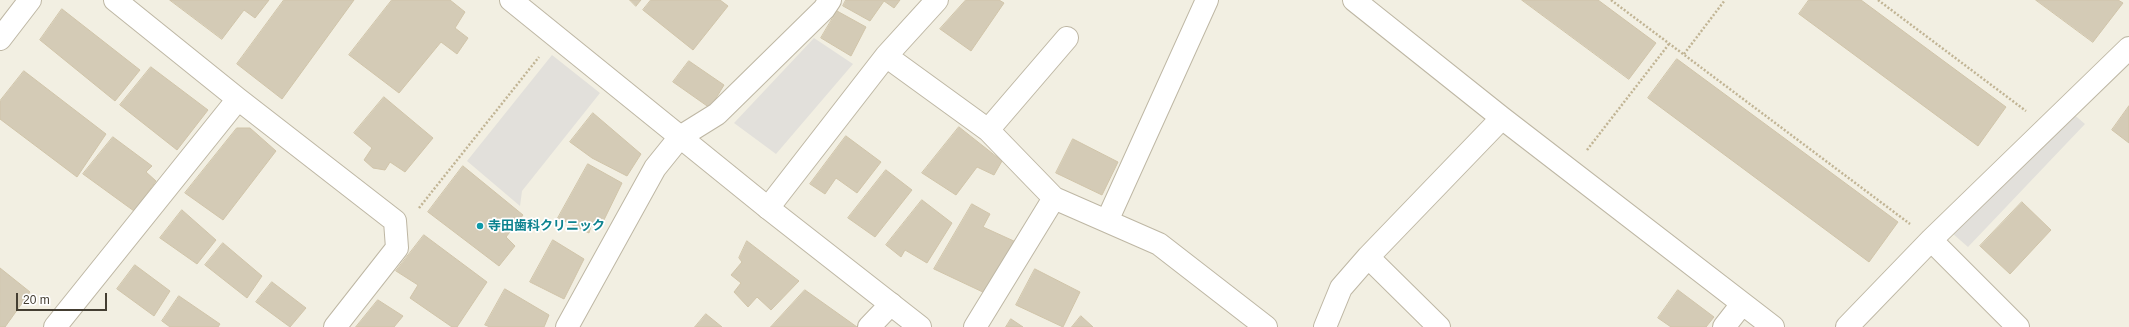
<!DOCTYPE html>
<html>
<head>
<meta charset="utf-8">
<style>
  body { margin:0 }
  #map { position:relative; width:2129px; height:327px; overflow:hidden; background:#f2efe2; font-family:Helvetica,sans-serif }
  canvas { display:block }
  .scale { position:absolute; left:16px; top:293px; width:91px; height:18px; box-sizing:border-box; border:2px solid #443e32; border-top:0; padding-left:5px; font-size:12px; line-height:14px; white-space:nowrap; color:#443e32; -webkit-text-stroke:3px #fff; paint-order:stroke }
</style>
</head>
<body>
<div id="map">
<canvas width="2129" height="327"></canvas>
<div class="scale">20 m</div>
</div>
<script>
const context = document.querySelector('canvas').getContext('2d');
context.lineJoin = 'round';
function fillPath(path, color) { context.fillStyle = color; context.fill(path, 'evenodd'); }
function strokePath(path, color, width, dash) { context.strokeStyle = color; context.lineWidth = width; context.lineCap = dash ? 'butt' : 'round'; context.setLineDash(dash || []); context.stroke(path); }
function label(font, color, halo, rows, align = 'center') {
  context.font = font + ' Helvetica,"Noto Sans JP",sans-serif'; context.lineWidth = 3.5; context.setLineDash([]); context.textBaseline = 'middle'; context.strokeStyle = halo; context.fillStyle = color; for (const [text, x, y, turn = 0] of rows) {
    context.save(); context.translate(x, y); context.rotate((+turn || 0) * Math.PI / 180); context.textAlign = isNaN(turn) ? turn : align; if (halo) context.strokeText(text, 0, 0); context.fillText(text, 0, 0); context.restore();
  }
}
const parking = new Path2D(`
  M 814,38 L 853,64 L 776,154 L 734,123 Z
  M 552,55 L 600,93 L 522,191 L 520,206 L 467,161 Z
  M 2071,112 L 2085,124 L 1968,247 L 1952,233 Z`);
const building = new Path2D(`
  M 170,0 L 269,0 L 255,18 L 244,10 L 222,39 Z
  M 284,0 L 354,0 L 282,99 L 237,64 Z
  M 392,0 L 450,0 L 465,12 L 455,28 L 468,38 L 457,54 L 441,42 L 399,93 L 349,55 Z
  M 630,0 L 641,0 L 636,6 Z
  M 651,0 L 720,0 L 728,6 L 693,50 L 643,10 Z
  M 846,0 L 900,0 L 894,8 L 884,1 L 870,21 L 843,6 Z
  M 966,0 L 999,0 L 1004,3 L 971,51 L 940,29 Z
  M 1522,0 L 1598,0 L 1656,43 L 1629,79 Z
  M 1809,0 L 1861,0 L 2006,107 L 1978,146 L 1799,14 Z
  M 2036,0 L 2118,0 L 2123,3 L 2093,42 Z
  M 62,9 L 140,70 L 115,101 L 40,40 Z
  M 837,11 L 866,27 L 851,56 L 821,38 Z
  M 1677,59 L 1898,222 L 1869,262 L 1648,98 Z
  M 689,61 L 724,85 L 710,108 L 673,82 Z
  M 151,67 L 208,110 L 177,150 L 120,105 Z
  M 24,71 L 106,134 L 77,177 L 0,119 L 0,101 Z
  M 384,97 L 433,138 L 405,172 L 390,162 L 385,170 L 373,168 L 364,160 L 372,148 L 354,133 Z
  M 2129,106 L 2129,143 L 2112,130 Z
  M 593,113 L 641,154 L 627,176 L 592,158 L 570,142 Z
  M 959,127 L 1002,161 L 994,175 L 977,167 L 956,195 L 922,173 Z
  M 237,128 L 250,128 L 276,151 L 223,220 L 185,193 Z
  M 846,136 L 881,162 L 857,193 L 836,178 L 825,194 L 810,184 Z
  M 113,137 L 152,166 L 146,172 L 156,181 L 134,211 L 83,174 Z
  M 1073,139 L 1118,162 L 1102,195 L 1056,173 Z
  M 588,164 L 622,183 L 601,226 L 592,222 L 589,233 L 558,218 Z
  M 463,166 L 523,215 L 506,237 L 515,246 L 499,266 L 428,212 Z
  M 886,170 L 912,190 L 875,237 L 848,218 Z
  M 922,200 L 952,223 L 927,263 L 905,250 L 901,257 L 886,245 Z
  M 2022,202 L 2051,230 L 2010,274 L 1980,246 Z
  M 972,204 L 990,214 L 983,227 L 1016,242 L 987,294 L 934,269 Z
  M 182,210 L 216,240 L 197,264 L 160,238 Z
  M 424,235 L 487,282 L 457,327 L 452,327 L 410,298 L 418,285 L 396,271 Z
  M 553,240 L 584,259 L 564,299 L 530,282 Z
  M 747,241 L 799,281 L 771,310 L 757,297 L 748,307 L 734,292 L 741,283 L 731,275 L 742,262 L 739,258 Z
  M 223,243 L 262,276 L 247,298 L 205,265 Z
  M 135,265 L 170,291 L 154,316 L 117,289 Z
  M 0,268 L 30,292 L 5,327 L 0,327 Z
  M 1035,269 L 1080,292 L 1063,327 L 1016,305 Z
  M 272,282 L 306,308 L 290,327 L 256,302 Z
  M 505,289 L 549,315 L 544,327 L 490,327 L 485,325 Z
  M 805,290 L 857,327 L 771,327 Z
  M 1678,290 L 1714,317 L 1706,327 L 1671,327 L 1658,318 Z
  M 179,296 L 220,324 L 218,327 L 170,327 L 162,321 Z
  M 378,300 L 403,316 L 394,327 L 356,327 Z
  M 706,314 L 722,327 L 695,327 Z
  M 1081,316 L 1093,327 L 1072,327 Z
  M 1011,319 L 1023,327 L 1006,327 Z`);
const path = new Path2D(`
  M 1611,0 L 1910,224
  M 1878,0 L 2026,111
  M 1684,54 L 1725,0
  M 1587,150 L 1669,44
  M 419,208 L 539,57`);
const minor = new Path2D(`
  M 115,0 L 238,99 L 395,221 L 397,248 L 335,327
  M 1354,0 L 1502,118 L 1773,327
  M 886,56 L 988,130 L 1054,198 L 1159,244 L 1266,327
  M 988,130 L 1067,38
  M 768,208 L 886,56 L 937,0
  M 1107,221 L 1207,0
  M 1931,240 L 2018,327
  M 1368,257 L 1439,327
  M 55,327 L 238,99
  M 567,327 L 655,168 L 680,137 L 717,114 L 824,9 L 830,0
  M 869,327 L 891,304
  M 975,327 L 1054,198
  M 1325,327 L 1341,288 L 1368,257 L 1502,118
  M 1724,327 L 1742,304
  M 1847,327 L 1931,240 L 2129,48`);
const tertiary = new Path2D(`
  M 511,0 L 768,208 L 920,327
  M 0,39 L 30,0`);
const markers = [
  [480,226,4,"#0f9aa8"]
];
const cultureNames = [
  ["寺田歯科クリニック",488,226]
];
fillPath(parking, '#e2e0db');
fillPath(building, '#d4cbb6');
strokePath(building, '#d0c4a9', 1);
strokePath(minor, '#beb7a4', 24);
strokePath(tertiary, '#beb7a4', 24);
strokePath(path, '#c1b494', 2.5, [2, 2]);
strokePath(minor, '#fff', 22);
strokePath(tertiary, '#fff', 22);
for (const [x, y, r, color] of markers) { const dot = new Path2D(); dot.arc(x, y, r, 0, 2 * Math.PI); context.fillStyle = color; context.fill(dot); strokePath(dot, '#fff', 1.5); }
label('bold 13px', '#0d838f', '#fff', cultureNames, 'left');
</script>
</body>
</html>
